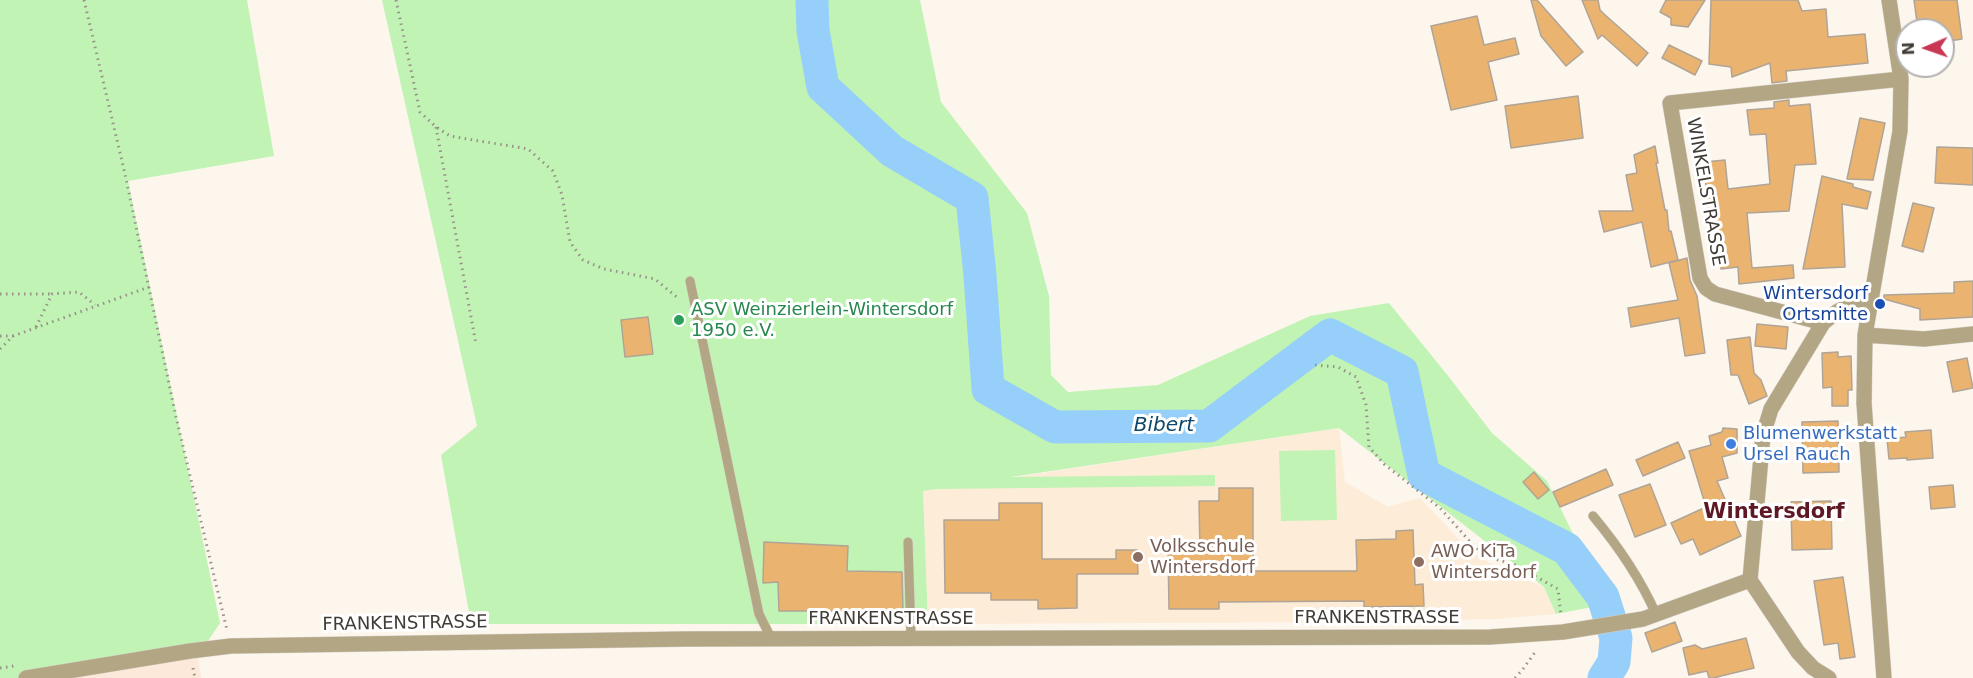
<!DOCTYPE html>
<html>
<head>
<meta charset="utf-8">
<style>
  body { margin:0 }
  #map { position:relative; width:1973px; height:678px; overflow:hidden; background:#fdf6ed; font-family:"DejaVu Sans",sans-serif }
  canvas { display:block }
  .north { position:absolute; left:1895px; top:18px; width:60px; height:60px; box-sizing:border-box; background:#fff; border:2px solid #b3b1af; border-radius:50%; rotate:268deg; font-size:16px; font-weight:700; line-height:24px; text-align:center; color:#413c36 }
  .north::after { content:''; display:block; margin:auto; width:21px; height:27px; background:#c83854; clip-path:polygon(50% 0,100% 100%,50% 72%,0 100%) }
</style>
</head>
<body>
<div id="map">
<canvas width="1973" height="678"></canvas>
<div class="north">N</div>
</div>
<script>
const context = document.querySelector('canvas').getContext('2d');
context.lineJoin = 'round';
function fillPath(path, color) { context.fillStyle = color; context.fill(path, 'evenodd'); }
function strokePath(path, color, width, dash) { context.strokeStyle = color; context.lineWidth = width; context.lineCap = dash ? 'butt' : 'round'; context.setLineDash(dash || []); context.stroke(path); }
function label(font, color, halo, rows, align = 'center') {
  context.font = font + ' "DejaVu Sans",sans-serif'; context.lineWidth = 6; context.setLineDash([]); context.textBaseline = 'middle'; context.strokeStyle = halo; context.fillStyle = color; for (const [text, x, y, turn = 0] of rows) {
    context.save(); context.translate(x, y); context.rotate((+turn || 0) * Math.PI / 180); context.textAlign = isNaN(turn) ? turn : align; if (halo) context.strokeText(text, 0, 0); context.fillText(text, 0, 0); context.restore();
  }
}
const industrial = new Path2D(`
  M 198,656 L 201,678 L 55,678 Z`);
const built = new Path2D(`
  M 1339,428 L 1345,482 L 1388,507 L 1420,498 L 1471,552 L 1504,571 L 1544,587 L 1556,614 L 1495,619 L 1356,622 L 928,624 L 923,491 Z`);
const green = new Path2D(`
  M 0,0 L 247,0 L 274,156 L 128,181 L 220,623 L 198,656 L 55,678 L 0,678 Z
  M 382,0 L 920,0 L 941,102 L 1027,213 L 1049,296 L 1051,375 L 1068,392 L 1158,385 L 1310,316 L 1389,303 L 1449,377 L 1492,433 L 1547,481 L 1577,542 L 1618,602 L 1556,614 L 1544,587 L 1339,428 L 1011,477 L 1215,475 L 1215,486 L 936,489 L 923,491 L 928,624 L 471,624 L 441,455 L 477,426 Z
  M 1335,450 L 1337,520 L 1281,521 L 1279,451 Z`);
const river = new Path2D(`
  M 812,0 L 813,31 L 823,87 L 892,151 L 972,198 L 980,275 L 988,389 L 1055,427 L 1209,426 L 1330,335 L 1402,372 L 1424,475 L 1567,549 L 1603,597 L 1616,638 L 1614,662 L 1604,678`);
const building = new Path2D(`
  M 1531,0 L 1537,0 L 1583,52 L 1566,66 L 1541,36 Z
  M 1582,0 L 1598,0 L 1600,10 L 1604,14 L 1648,53 L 1637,66 L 1602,35 L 1598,39 Z
  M 1666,0 L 1705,0 L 1688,27 L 1671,25 L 1671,18 L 1660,12 Z
  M 1711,0 L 1798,0 L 1802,11 L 1826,9 L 1828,37 L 1865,34 L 1868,63 L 1786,71 L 1787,81 L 1772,83 L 1770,63 L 1732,77 L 1731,67 L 1709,64 Z
  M 1914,0 L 1957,0 L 1962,39 L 1943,42 L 1943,30 L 1918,30 Z
  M 1477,16 L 1484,45 L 1515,38 L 1519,54 L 1488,62 L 1497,100 L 1451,110 L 1431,26 Z
  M 1669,45 L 1702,61 L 1695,75 L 1662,58 Z
  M 1578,96 L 1583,138 L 1511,148 L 1505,106 Z
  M 1789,100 L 1789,106 L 1810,104 L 1816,164 L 1795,165 L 1789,211 L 1747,213 L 1752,268 L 1793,265 L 1794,278 L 1739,284 L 1738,267 L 1721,269 L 1718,235 L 1710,236 L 1704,162 L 1725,160 L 1728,189 L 1770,184 L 1766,134 L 1750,135 L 1747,110 L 1774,108 L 1774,102 Z
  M 1860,118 L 1885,123 L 1873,180 L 1847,179 Z
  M 1655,146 L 1658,163 L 1656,163 L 1665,210 L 1667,210 L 1669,231 L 1671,231 L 1678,260 L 1651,267 L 1642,222 L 1604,232 L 1599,211 L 1633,211 L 1626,175 L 1637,173 L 1634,155 Z
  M 1937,147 L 1973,148 L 1973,185 L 1935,183 Z
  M 1822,176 L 1853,184 L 1853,187 L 1871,192 L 1867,209 L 1842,204 L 1845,267 L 1803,269 Z
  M 1913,203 L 1934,208 L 1923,252 L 1902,246 Z
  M 1687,258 L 1690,280 L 1697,296 L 1705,353 L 1685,356 L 1679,318 L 1631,327 L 1628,308 L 1678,300 L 1669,263 Z
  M 1973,281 L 1973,317 L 1920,320 L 1920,309 L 1884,299 L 1884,295 L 1954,293 L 1954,282 Z
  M 648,317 L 653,354 L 625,357 L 621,320 Z
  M 1757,324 L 1788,327 L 1786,349 L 1755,346 Z
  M 1750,337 L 1754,373 L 1761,380 L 1767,396 L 1749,404 L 1738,375 L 1731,375 L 1727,340 Z
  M 1838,352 L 1838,357 L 1851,356 L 1852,390 L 1848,390 L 1848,406 L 1832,406 L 1832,387 L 1823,388 L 1822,353 Z
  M 1967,358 L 1973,388 L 1953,392 L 1947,362 Z
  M 1838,421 L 1839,472 L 1803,473 L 1802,422 Z
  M 1723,428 L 1737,429 L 1737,453 L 1722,457 L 1728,478 L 1717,481 L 1741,536 L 1700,555 L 1693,539 L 1681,544 L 1671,523 L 1706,507 L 1689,451 L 1711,445 L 1709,436 L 1722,432 Z
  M 1931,430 L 1933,458 L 1907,460 L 1907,458 L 1889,459 L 1887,439 L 1906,437 L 1905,432 Z
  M 1678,442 L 1685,458 L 1643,476 L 1636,460 Z
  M 1606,469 L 1613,485 L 1560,507 L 1553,492 Z
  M 1534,472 L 1549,490 L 1538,499 L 1523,482 Z
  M 1650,484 L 1666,525 L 1635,537 L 1619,495 Z
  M 1953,485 L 1955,507 L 1931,509 L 1929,487 Z
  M 1219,488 L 1253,488 L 1253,571 L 1357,571 L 1356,540 L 1396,539 L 1396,531 L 1413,530 L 1415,585 L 1423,584 L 1424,606 L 1364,607 L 1364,601 L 1219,602 L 1219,609 L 1169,609 L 1168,550 L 1200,550 L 1199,501 L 1219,501 Z
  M 1831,501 L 1832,549 L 1792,550 L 1791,502 Z
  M 999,503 L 1042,503 L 1042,559 L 1116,559 L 1116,550 L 1137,550 L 1138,574 L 1077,574 L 1077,608 L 1038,609 L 1038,600 L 991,600 L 991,593 L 945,593 L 944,520 L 999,520 Z
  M 764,542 L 848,546 L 847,571 L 902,572 L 903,611 L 779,611 L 778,582 L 763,583 Z
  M 1843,577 L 1855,657 L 1840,659 L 1838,643 L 1824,645 L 1814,581 Z
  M 1675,622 L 1682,641 L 1652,652 L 1645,633 Z
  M 1746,638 L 1754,668 L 1713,678 L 1709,678 L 1707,671 L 1689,675 L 1683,648 L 1695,645 L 1702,649 Z`);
const path = new Path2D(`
  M 84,0 L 125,174 L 176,417 L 227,630
  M 396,0 L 420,112 L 436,127 L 450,136 L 528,149 L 553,171 L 562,195 L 570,242 L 583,260 L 604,269 L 655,279 L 679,299
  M 436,127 L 476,344
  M 0,294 L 52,294
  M 36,327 L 52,294 L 79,292 L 95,305
  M 0,336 L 13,336
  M 0,349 L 13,336 L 149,287
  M 1315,365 L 1338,367 L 1356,377 L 1366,405 L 1369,447 L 1384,464 L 1440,508 L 1482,555 L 1515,565 L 1558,589 L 1561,616
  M 0,668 L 14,666
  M 193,668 L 195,678
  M 1515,678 L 1523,669 L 1536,651`);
const service = new Path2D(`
  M 690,281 L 759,614 L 771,638
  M 1593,516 C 1619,547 1639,576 1656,614
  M 908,542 L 911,638`);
const minor = new Path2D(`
  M 1823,323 L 1715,294 L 1706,288 L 1700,278 L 1670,103 L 1901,79
  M 1865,335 L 1924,339 L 1973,334
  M 26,678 L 190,651 L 231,646 L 685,639 L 1490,637 L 1563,632 L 1643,619 L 1750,580
  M 1829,678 L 1813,668 L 1798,652 L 1750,580 L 1763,435 L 1771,409 L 1823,323 L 1838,311 L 1849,306 L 1871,306
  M 1884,678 L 1864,403 L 1865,335 L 1900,131 L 1901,79 L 1889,0`);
const markers = [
  [1880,304,6,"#1a4fb4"],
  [679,320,6,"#2e9e5b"],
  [1731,444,6,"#3f7fe0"],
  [1138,557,6,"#8d6e63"],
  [1419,562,6,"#8d6e63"]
];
const streetNames = [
  ["WINKELSTRASSE",1705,192,80],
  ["FRANKENSTRASSE",1377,618],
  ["FRANKENSTRASSE",891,619],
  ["FRANKENSTRASSE",405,624,-1]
];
const transitNames = [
  ["Wintersdorf",1868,294],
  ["Ortsmitte",1868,315]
];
const leisureNames = [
  ["ASV Weinzierlein-Wintersdorf",691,310],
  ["1950 e.V.",691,331]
];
const shopNames = [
  ["Blumenwerkstatt",1743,434],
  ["Ursel Rauch",1743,455]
];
const educationNames = [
  ["Volksschule",1150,547],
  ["Wintersdorf",1150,568],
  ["AWO KiTa",1431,552],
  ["Wintersdorf",1431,573]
];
const waterNames = [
  ["Bibert",1164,426]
];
const quarterNames = [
  ["Wintersdorf",1774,513]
];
fillPath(industrial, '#fde9da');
fillPath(built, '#fdecd7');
fillPath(green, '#c1f3b4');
strokePath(river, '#95cffa', 33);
fillPath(building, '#eab470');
strokePath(building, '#afa496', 1.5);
strokePath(service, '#d7d1c8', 10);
strokePath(minor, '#d7d1c8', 16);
strokePath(path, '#97918a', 3, [1.5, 4.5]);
strokePath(service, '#b2a685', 9);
strokePath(minor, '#b2a685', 15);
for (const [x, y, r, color] of markers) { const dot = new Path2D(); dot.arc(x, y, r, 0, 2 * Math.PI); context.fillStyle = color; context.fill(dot); strokePath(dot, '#fff', 2); }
label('18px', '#413c36', '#fff', streetNames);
label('18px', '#164399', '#fff', transitNames, 'right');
label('18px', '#27864d', '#fff', leisureNames, 'left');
label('18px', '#366cbe', '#fff', shopNames, 'left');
label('18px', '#785e54', '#fff', educationNames, 'left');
label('italic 20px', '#0d476a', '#fff', waterNames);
label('bold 21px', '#5d1824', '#fff', quarterNames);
</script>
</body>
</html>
